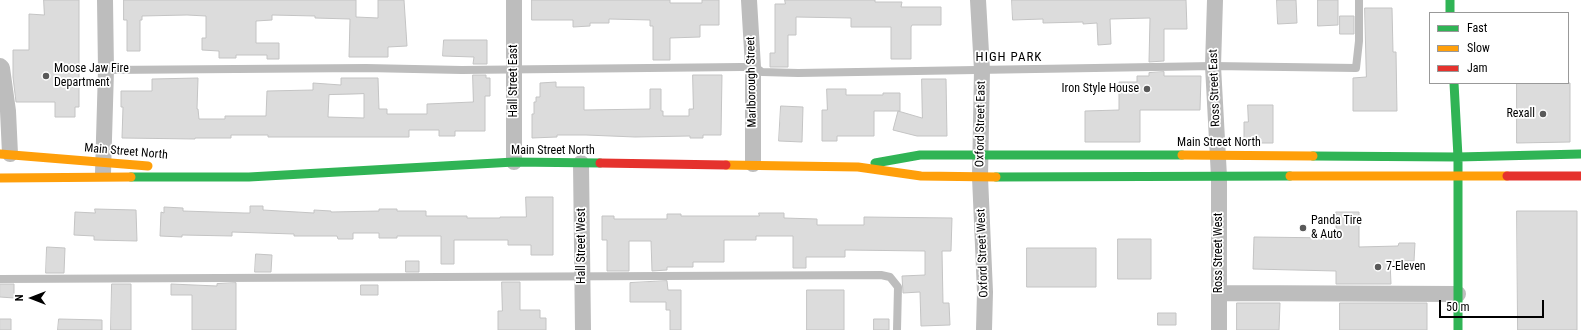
<!DOCTYPE html>
<html>
<head>
<meta charset="utf-8">
<style>
  body { margin:0 }
  #map { position:relative; width:1581px; height:330px; overflow:hidden; background:#fff; font-family:"Roboto Condensed",sans-serif }
  canvas { display:block }
  .legend { position:absolute; left:1429px; top:12px; width:140px; height:72px; box-sizing:border-box; background:#fff; border:1px solid #999; margin:0; padding:5px 7px; list-style:none; font-size:12px; color:#000 }
  .legend li { display:flex; align-items:center; gap:8px; height:20px }
  .legend b { width:20px; border:1px solid #999 }
  .north { position:absolute; left:12px; top:278px; width:40px; height:40px; -webkit-text-stroke:3px #fff; paint-order:stroke; rotate:270deg; font-size:11px; font-weight:700; line-height:16px; text-align:center; color:#000 }
  .north::after { content:''; display:block; margin:auto; width:14px; height:18px; background:#000; clip-path:polygon(50% 0,100% 100%,50% 72%,0 100%) }
  .scale { position:absolute; left:1439px; top:300px; width:105px; height:18px; box-sizing:border-box; border:2px solid #000; border-top:0; padding-left:5px; font-size:12px; line-height:14px; white-space:nowrap; color:#000; -webkit-text-stroke:3px #fff; paint-order:stroke }
</style>
</head>
<body>
<div id="map">
<canvas width="1581" height="330"></canvas>
<ul class="legend">
<li><b style="height:5px;background:#30b455"></b>Fast</li>
<li><b style="height:5px;background:#ff9f0a"></b>Slow</li>
<li><b style="height:5px;background:#e5322d"></b>Jam</li>
</ul>
<div class="north">N</div>
<div class="scale">50 m</div>
</div>
<script>
const context = document.querySelector('canvas').getContext('2d');
context.lineJoin = 'round';
function fillPath(path, color) { context.fillStyle = color; context.fill(path, 'evenodd'); }
function strokePath(path, color, width, dash) { context.strokeStyle = color; context.lineWidth = width; context.lineCap = dash ? 'butt' : 'round'; context.setLineDash(dash || []); context.stroke(path); }
function label(font, color, halo, rows, align = 'center') {
  context.font = font + ' "Roboto Condensed",sans-serif'; context.lineWidth = 3.5; context.setLineDash([]); context.textBaseline = 'middle'; context.strokeStyle = halo; context.fillStyle = color; for (const [text, x, y, turn = 0] of rows) {
    context.save(); context.translate(x, y); context.rotate((+turn || 0) * Math.PI / 180); context.textAlign = isNaN(turn) ? turn : align; if (halo) context.strokeText(text, 0, 0); context.fillText(text, 0, 0); context.restore();
  }
}
const building = new Path2D(`
  M 44,0 L 79,0 L 79,107 L 75,107 L 75,117 L 55,117 L 55,102 L 16,102 L 13,77 L 13,50 L 29,50 L 29,14 L 44,15 Z
  M 124,0 L 356,0 L 356,17 L 378,18 L 378,0 L 404,0 L 407,46 L 388,47 L 388,57 L 349,57 L 350,19 L 315,18 L 315,16 L 272,15 L 272,20 L 256,21 L 256,43 L 279,43 L 279,59 L 267,59 L 267,55 L 236,55 L 236,58 L 219,58 L 219,51 L 202,50 L 202,38 L 206,38 L 206,16 L 187,15 L 142,16 L 142,20 L 140,20 L 140,51 L 127,51 L 127,20 L 124,20 Z
  M 532,0 L 670,0 L 670,3 L 702,3 L 702,0 L 719,0 L 719,25 L 700,25 L 700,37 L 670,38 L 670,60 L 653,60 L 653,26 L 650,26 L 650,20 L 609,19 L 609,23 L 590,23 L 590,26 L 573,27 L 573,20 L 532,20 Z
  M 785,0 L 875,0 L 875,2 L 902,2 L 901,7 L 941,7 L 941,25 L 912,25 L 911,27 L 911,59 L 891,59 L 891,27 L 851,27 L 851,18 L 796,17 L 796,35 L 788,35 L 788,67 L 770,67 L 770,53 L 775,53 L 775,4 L 785,4 Z
  M 1012,0 L 1186,0 L 1187,29 L 1164,29 L 1164,61 L 1149,62 L 1150,18 L 1110,19 L 1111,44 L 1098,45 L 1097,23 L 1083,24 L 1083,22 L 1043,23 L 1043,19 L 1013,20 Z
  M 1277,0 L 1296,0 L 1297,23 L 1278,24 Z
  M 1318,0 L 1338,0 L 1338,25 L 1318,26 Z
  M 1365,8 L 1392,8 L 1393,52 L 1396,52 L 1397,111 L 1353,111 L 1353,78 L 1366,77 Z
  M 1340,16 L 1354,16 L 1354,34 L 1340,34 Z
  M 444,40 L 487,40 L 487,64 L 473,64 L 474,57 L 443,56 Z
  M 1164,72 L 1164,76 L 1201,76 L 1200,110 L 1140,110 L 1140,142 L 1085,142 L 1085,111 L 1119,110 L 1119,82 L 1137,82 L 1137,76 L 1149,76 L 1149,73 Z
  M 473,75 L 486,75 L 486,78 L 490,78 L 490,96 L 485,96 L 485,131 L 455,131 L 455,136 L 439,136 L 439,130 L 409,130 L 409,137 L 268,137 L 268,135 L 231,135 L 231,138 L 195,138 L 195,139 L 122,138 L 123,107 L 121,107 L 121,91 L 152,91 L 152,79 L 198,78 L 197,109 L 198,109 L 199,119 L 225,119 L 225,116 L 266,116 L 267,91 L 313,90 L 313,83 L 341,85 L 341,78 L 378,78 L 379,109 L 387,109 L 387,114 L 427,114 L 427,104 L 473,102 ZM 364,94 L 364,118 L 328,117 L 329,95 Z
  M 693,75 L 722,75 L 721,135 L 703,135 L 703,138 L 690,138 L 690,136 L 635,137 L 586,135 L 557,135 L 557,137 L 532,138 L 532,114 L 534,114 L 534,102 L 536,102 L 536,97 L 540,97 L 540,83 L 556,82 L 556,87 L 584,87 L 584,110 L 650,109 L 650,89 L 661,89 L 661,111 L 663,111 L 663,116 L 689,116 L 689,109 L 693,109 Z
  M 922,79 L 946,79 L 947,136 L 917,136 L 893,130 L 898,111 L 922,118 Z
  M 1517,83 L 1570,83 L 1570,142 L 1517,143 Z
  M 827,89 L 846,89 L 846,95 L 883,95 L 883,93 L 900,93 L 900,111 L 874,111 L 874,136 L 837,136 L 837,141 L 822,141 L 822,110 L 827,110 Z
  M 1248,105 L 1273,105 L 1273,143 L 1244,143 L 1244,122 L 1248,122 Z
  M 781,106 L 803,107 L 802,142 L 779,141 Z
  M 526,197 L 553,197 L 553,255 L 531,255 L 531,245 L 508,245 L 508,240 L 454,240 L 454,264 L 441,264 L 441,236 L 397,236 L 397,238 L 379,238 L 379,233 L 353,233 L 353,239 L 338,239 L 337,236 L 294,236 L 294,234 L 232,232 L 232,236 L 182,235 L 182,237 L 160,236 L 161,212 L 164,213 L 164,207 L 183,208 L 183,211 L 244,213 L 250,213 L 250,206 L 263,206 L 263,210 L 314,213 L 314,210 L 331,211 L 331,212 L 379,211 L 379,209 L 397,209 L 397,211 L 426,211 L 426,216 L 467,216 L 467,218 L 500,218 L 500,217 L 526,217 Z
  M 95,209 L 136,210 L 137,241 L 94,240 L 94,236 L 74,235 L 75,212 L 95,213 Z
  M 1517,211 L 1577,211 L 1577,330 L 1518,330 Z
  M 1336,212 L 1359,212 L 1359,247 L 1398,246 L 1399,243 L 1415,243 L 1414,261 L 1390,261 L 1391,284 L 1336,284 L 1336,271 L 1253,269 L 1254,237 L 1336,238 Z
  M 759,213 L 784,213 L 784,218 L 817,219 L 817,225 L 864,225 L 864,217 L 952,218 L 951,251 L 942,251 L 943,303 L 949,303 L 950,325 L 921,326 L 920,292 L 903,293 L 902,276 L 925,275 L 925,251 L 845,250 L 845,257 L 806,257 L 806,268 L 793,268 L 793,236 L 756,236 L 756,240 L 724,240 L 724,262 L 693,262 L 693,267 L 667,267 L 667,270 L 652,271 L 651,241 L 629,241 L 629,271 L 607,271 L 607,240 L 602,240 L 602,216 L 614,216 L 614,219 L 667,219 L 667,214 L 681,214 L 681,216 L 759,216 Z
  M 1118,239 L 1151,239 L 1151,279 L 1118,279 Z
  M 47,247 L 65,248 L 64,273 L 46,273 Z
  M 1027,248 L 1096,248 L 1096,287 L 1027,287 Z
  M 256,254 L 272,255 L 271,272 L 255,272 Z
  M 406,261 L 419,261 L 419,272 L 406,272 Z
  M 667,281 L 668,290 L 681,290 L 681,330 L 670,330 L 670,310 L 666,310 L 666,302 L 630,302 L 630,283 Z
  M 502,282 L 520,282 L 520,310 L 540,310 L 540,318 L 546,318 L 546,330 L 498,330 L 498,311 L 502,311 Z
  M 236,283 L 236,330 L 192,330 L 192,295 L 171,295 L 171,284 L 217,286 L 217,284 Z
  M 0,284 L 14,284 L 14,298 L 0,297 Z
  M 112,284 L 131,284 L 131,330 L 111,330 Z
  M 361,285 L 378,285 L 378,295 L 361,295 Z
  M 807,290 L 844,290 L 844,330 L 807,330 Z
  M 1237,303 L 1280,303 L 1279,330 L 1237,330 Z
  M 1340,303 L 1427,303 L 1427,330 L 1340,330 Z
  M 1158,313 L 1176,313 L 1176,325 L 1158,325 Z
  M 0,319 L 11,319 L 11,330 L 0,330 Z
  M 59,319 L 102,320 L 102,330 L 58,330 Z
  M 874,319 L 889,319 L 889,330 L 874,330 Z`);
const lane = new Path2D(`
  M 106,70 L 366,68 L 462,70 L 741,67 L 755,67 L 762,72 L 798,73 L 1213,66 L 1356,68 L 1359,41 L 1359,0
  M 0,279 L 881,275 L 890,277 L 898,287 L 897,330`);
const street = new Path2D(`
  M 514,0 L 514,162
  M 749,0 L 753,67 L 753,164
  M 978,0 L 982,70 L 980,177 L 985,292 L 984,330
  M 1215,0 L 1213,66 L 1219,177 L 1219,330
  M 0,66 L 2,68 L 8,111 L 10,154
  M 581,163 L 583,330
  M 103,173 L 106,70 L 105,0
  M 1219,293 L 1458,294`);
const fast = new Path2D(`
  M 1450,0 L 1450,13
  M 1454,83 L 1458,157 L 1458,330
  M 1313,156 L 1458,157 L 1581,154
  M 875,163 L 920,155 L 1182,155
  M 131,177 L 249,177 L 514,162 L 600,163
  M 996,177 L 1290,176`);
const slow = new Path2D(`
  M 0,154 L 148,166
  M 1182,155 L 1313,156
  M 726,165 L 858,167 L 921,176 L 996,177
  M 1290,176 L 1507,176
  M 0,178 L 131,177`);
const jam = new Path2D(`
  M 600,163 L 726,165
  M 1507,176 L 1581,176`);
const markers = [
  [46,76,4,"#595959"],
  [1147,89,4,"#595959"],
  [1543,114,4,"#595959"],
  [1303,228,4,"#595959"],
  [1378,267,4,"#595959"]
];
const poiNames = [
  ["Moose Jaw Fire",54,69],
  ["Department",54,83],
  ["Iron Style House",1139,89,"right"],
  ["Rexall",1535,114,"right"],
  ["Panda Tire",1311,221],
  ["& Auto",1311,235],
  ["7-Eleven",1386,267]
];
const streetNames = [
  ["Hall Street East",514,81,-90],
  ["Marlborough Street",752,82,-91],
  ["Ross Street East",1215,88,-92],
  ["Oxford Street East",981,124,-89],
  ["Main Street North",1219,143],
  ["Main Street North",553,151],
  ["Main Street North",126,152,5],
  ["Hall Street West",582,246,-90],
  ["Oxford Street West",983,253,-92],
  ["Ross Street West",1219,253,-90]
];
const neighbourhoodNames = [
  ["HIGH PARK",1009,58]
];
fillPath(building, '#dcdcdc');
strokePath(building, '#c4c4c4', 1);
strokePath(lane, '#bdbdbd', 8);
strokePath(street, '#bdbdbd', 16);
strokePath(fast, '#30b455', 9);
strokePath(slow, '#ff9f0a', 9);
strokePath(jam, '#e5322d', 9);
for (const [x, y, r, color] of markers) { const dot = new Path2D(); dot.arc(x, y, r, 0, 2 * Math.PI); context.fillStyle = color; context.fill(dot); strokePath(dot, '#fff', 1.5); }
label('12px', '#000', '#fff', poiNames, 'left');
label('12px', '#000', '#fff', streetNames);
context.letterSpacing = '1px';
label('13px', '#000', '#fff', neighbourhoodNames);
context.letterSpacing = '0px';
</script>
</body>
</html>
